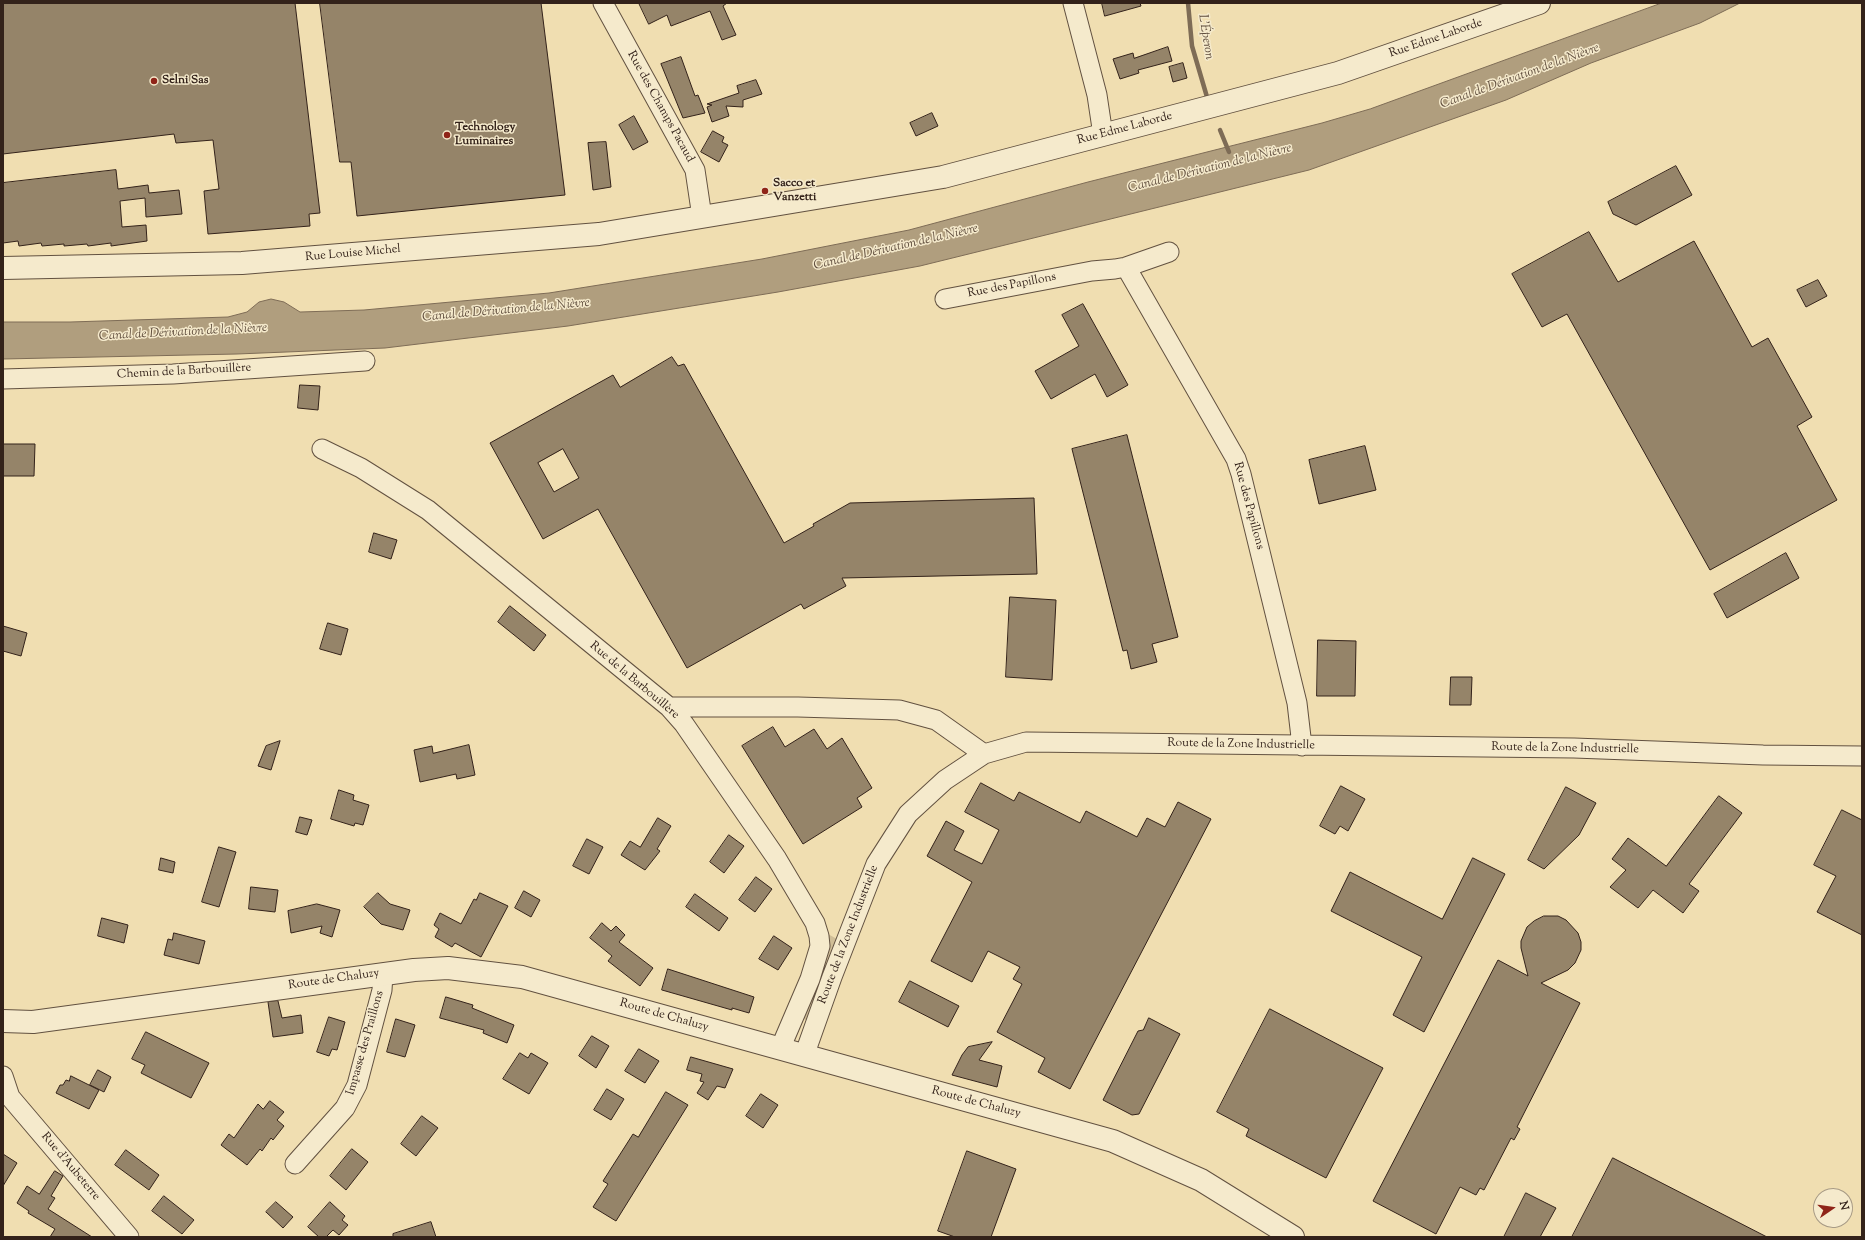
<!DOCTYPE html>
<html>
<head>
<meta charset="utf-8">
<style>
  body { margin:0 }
  #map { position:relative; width:1865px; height:1240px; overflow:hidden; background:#f0deb1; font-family:"Sorts Mill Goudy",serif }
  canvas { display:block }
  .frame { position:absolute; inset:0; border:4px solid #33221a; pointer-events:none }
  .north { position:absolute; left:1813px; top:1188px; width:40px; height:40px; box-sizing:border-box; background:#f5eacc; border:1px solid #a79a85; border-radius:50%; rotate:77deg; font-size:11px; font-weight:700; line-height:16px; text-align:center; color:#33221a }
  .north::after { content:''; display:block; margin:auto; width:14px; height:18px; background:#8f2418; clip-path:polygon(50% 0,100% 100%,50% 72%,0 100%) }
</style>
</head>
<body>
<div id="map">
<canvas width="1865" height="1240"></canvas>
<div class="frame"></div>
<div class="north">N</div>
</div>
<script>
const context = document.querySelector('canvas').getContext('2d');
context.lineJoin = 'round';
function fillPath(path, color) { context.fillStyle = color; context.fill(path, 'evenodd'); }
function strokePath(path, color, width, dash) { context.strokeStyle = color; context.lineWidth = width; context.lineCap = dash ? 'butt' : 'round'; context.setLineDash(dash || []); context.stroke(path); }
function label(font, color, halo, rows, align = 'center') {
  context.font = font + ' "Sorts Mill Goudy",serif'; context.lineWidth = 3; context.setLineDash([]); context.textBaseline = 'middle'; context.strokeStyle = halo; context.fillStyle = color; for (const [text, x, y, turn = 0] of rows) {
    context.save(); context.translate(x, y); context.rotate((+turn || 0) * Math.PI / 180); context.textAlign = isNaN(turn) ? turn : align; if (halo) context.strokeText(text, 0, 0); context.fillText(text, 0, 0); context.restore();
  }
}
const green = new Path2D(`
  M 826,933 L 837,939 L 806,1020 L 799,1017 Z`);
const water = new Path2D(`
  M 1662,3 L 1740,3 L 1700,23 L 1591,63 L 1506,100 L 1309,170 L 920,266 L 778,292 L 568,326 L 385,348 L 237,354 L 3,359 L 3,322 L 70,322 L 228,317 L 247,312 L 259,302 L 271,299 L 284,302 L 300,312 L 364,310 L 549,293 L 762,259 L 909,230 L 1088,182 L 1322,123 L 1370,109 Z`);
const stream = new Path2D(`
  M 1188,3 L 1192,46 L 1207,97
  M 1220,130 L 1229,152`);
const building = new Path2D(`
  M 3,3 L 295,3 L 320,213 L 309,214 L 310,226 L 208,234 L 204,191 L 219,189 L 213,140 L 176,143 L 174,134 L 3,154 Z
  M 320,3 L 541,3 L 565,195 L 357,216 L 351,162 L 340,162 Z
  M 639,3 L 727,3 L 723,6 L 736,35 L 722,40 L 710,11 L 671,26 L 667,15 L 649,24 Z
  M 1102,3 L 1140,3 L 1141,6 L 1105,16 Z
  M 1168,47 L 1172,61 L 1138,70 L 1139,73 L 1120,79 L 1113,59 L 1133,53 L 1134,58 Z
  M 681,57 L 695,96 L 698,95 L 705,113 L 683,118 L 661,64 Z
  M 1183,63 L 1187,78 L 1173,82 L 1169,67 Z
  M 756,80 L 762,94 L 743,100 L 743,107 L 726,106 L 729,116 L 712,122 L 707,107 L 712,105 L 707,104 L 739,93 L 737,86 Z
  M 932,113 L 938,126 L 916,136 L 910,123 Z
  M 634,116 L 648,142 L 633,150 L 619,125 Z
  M 713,131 L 724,137 L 722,142 L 728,145 L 719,162 L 701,152 Z
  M 606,142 L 611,187 L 593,190 L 588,143 Z
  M 1676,166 L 1692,195 L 1636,225 L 1613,214 L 1608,202 Z
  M 116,170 L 118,189 L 148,185 L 149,193 L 179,190 L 182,214 L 146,217 L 145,198 L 120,201 L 122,227 L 146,225 L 147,241 L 111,246 L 111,243 L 88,246 L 87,244 L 64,246 L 64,244 L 42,246 L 41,243 L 19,246 L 18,241 L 3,243 L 3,183 Z
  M 1589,232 L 1618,282 L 1694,241 L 1752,347 L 1768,338 L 1812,417 L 1797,426 L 1837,500 L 1710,570 L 1567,314 L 1542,327 L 1512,274 Z
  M 1818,280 L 1827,296 L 1806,307 L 1797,290 Z
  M 1083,304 L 1128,385 L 1107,397 L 1095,374 L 1051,399 L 1035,371 L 1079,346 L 1062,315 Z
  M 672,357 L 678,366 L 684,364 L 784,543 L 814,526 L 813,524 L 850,503 L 1034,498 L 1037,574 L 842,578 L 846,586 L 804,609 L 801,604 L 687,668 L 598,509 L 543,539 L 490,443 L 613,375 L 620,387 ZM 563,449 L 579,478 L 554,492 L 538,463 Z
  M 300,385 L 320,386 L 318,410 L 298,408 Z
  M 1127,435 L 1178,637 L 1152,644 L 1157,662 L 1131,669 L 1127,650 L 1123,651 L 1072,449 Z
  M 3,444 L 35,444 L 34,476 L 3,476 Z
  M 1365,446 L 1376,490 L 1319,504 L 1309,460 Z
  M 374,533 L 397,540 L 391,559 L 369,552 Z
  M 1786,553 L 1799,578 L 1727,618 L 1714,594 Z
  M 1010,597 L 1056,600 L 1052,680 L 1006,677 Z
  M 510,606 L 546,635 L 534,651 L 498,622 Z
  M 328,623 L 348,629 L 341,655 L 320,649 Z
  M 3,626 L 27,633 L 21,656 L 3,651 Z
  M 1318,640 L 1356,641 L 1355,696 L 1317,696 Z
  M 1451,677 L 1472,677 L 1471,705 L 1450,705 Z
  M 773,727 L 785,747 L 814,729 L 827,749 L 842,738 L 872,788 L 857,798 L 862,807 L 803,844 L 742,746 Z
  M 280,741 L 271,770 L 258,766 L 266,746 Z
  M 469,745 L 475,775 L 457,779 L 456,774 L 420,782 L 414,750 L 432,746 L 433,753 Z
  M 981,783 L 1014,801 L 1019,792 L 1080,823 L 1086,811 L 1137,837 L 1147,818 L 1165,827 L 1178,802 L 1211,819 L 1070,1089 L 1038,1072 L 1045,1058 L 997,1032 L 1022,984 L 1013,979 L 1020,967 L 988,951 L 972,982 L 931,961 L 972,882 L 927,856 L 946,821 L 964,831 L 954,850 L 982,864 L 999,830 L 965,812 Z
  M 1341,786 L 1365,799 L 1348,831 L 1340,826 L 1335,834 L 1320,826 Z
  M 1566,787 L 1596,803 L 1579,835 L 1544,869 L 1528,860 Z
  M 339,790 L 354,795 L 353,800 L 369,805 L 363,825 L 355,823 L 354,826 L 331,819 Z
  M 1719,796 L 1742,813 L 1689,884 L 1699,891 L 1683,913 L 1653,890 L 1638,908 L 1610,887 L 1626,870 L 1612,859 L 1628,838 L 1666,866 Z
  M 1842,810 L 1862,820 L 1862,935 L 1817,912 L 1836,876 L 1814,865 Z
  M 300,817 L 312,820 L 307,835 L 296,832 Z
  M 658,818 L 671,826 L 657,849 L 660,851 L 645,870 L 621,855 L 630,841 L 640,847 Z
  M 729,835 L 744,846 L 724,873 L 710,862 Z
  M 587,839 L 603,847 L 589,874 L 573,866 Z
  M 219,847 L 236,852 L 219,907 L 202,902 Z
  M 161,858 L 175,862 L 173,873 L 159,870 Z
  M 1473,858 L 1505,874 L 1424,1032 L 1393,1015 L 1422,957 L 1331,911 L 1350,872 L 1442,919 Z
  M 756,877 L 772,889 L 755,912 L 739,900 Z
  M 251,887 L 278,890 L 275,912 L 249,909 Z
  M 524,891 L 540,900 L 531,917 L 515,908 Z
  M 378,893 L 390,904 L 410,910 L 403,930 L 381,924 L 364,907 Z
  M 480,893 L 508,906 L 481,957 L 455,943 L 452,947 L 435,937 L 439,929 L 434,925 L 440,913 L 461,924 L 474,899 L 476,900 Z
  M 695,894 L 728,918 L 719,931 L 686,907 Z
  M 317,904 L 340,910 L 332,937 L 320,933 L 322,926 L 291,933 L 288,911 Z
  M 1544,916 L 1558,916 L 1566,920 L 1578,933 L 1581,942 L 1581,950 L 1575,963 L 1568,970 L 1541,983 L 1580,1003 L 1517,1127 L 1520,1129 L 1514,1140 L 1511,1138 L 1484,1190 L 1480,1188 L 1476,1195 L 1460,1187 L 1436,1234 L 1373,1201 L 1498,960 L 1528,976 L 1521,948 L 1521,941 L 1527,927 L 1534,921 Z
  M 102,918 L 128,925 L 124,943 L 98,936 Z
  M 602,923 L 611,931 L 616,926 L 625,935 L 619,942 L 653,968 L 640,986 L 608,961 L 612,956 L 590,938 Z
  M 174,933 L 205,941 L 199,964 L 164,955 L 168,939 L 172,940 Z
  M 774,936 L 792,948 L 778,970 L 759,959 Z
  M 668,969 L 754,997 L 749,1013 L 732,1008 L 732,1010 L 662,990 Z
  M 910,981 L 959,1006 L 948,1027 L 899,1002 Z
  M 446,997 L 473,1005 L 472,1008 L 514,1025 L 507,1043 L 483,1033 L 484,1030 L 440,1018 Z
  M 278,1001 L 282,1018 L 301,1015 L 303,1033 L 273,1037 L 268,1002 Z
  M 1270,1009 L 1383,1068 L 1326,1178 L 1246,1136 L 1249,1129 L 1217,1112 Z
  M 329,1017 L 345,1022 L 337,1050 L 332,1049 L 329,1056 L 317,1052 Z
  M 1149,1018 L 1180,1034 L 1139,1114 L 1132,1115 L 1103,1100 L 1138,1031 L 1143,1030 Z
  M 396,1019 L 415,1025 L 405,1057 L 387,1052 Z
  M 146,1032 L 209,1063 L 191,1098 L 141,1073 L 145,1065 L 132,1059 Z
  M 592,1036 L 609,1046 L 596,1068 L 579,1056 Z
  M 992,1042 L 979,1060 L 1002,1066 L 997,1087 L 952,1075 L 962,1055 L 968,1047 Z
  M 639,1049 L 659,1061 L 645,1083 L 625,1071 Z
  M 520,1053 L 528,1058 L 531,1053 L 548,1063 L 529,1094 L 503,1079 Z
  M 691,1057 L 733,1069 L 725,1088 L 717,1086 L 708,1100 L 697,1093 L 704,1082 L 700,1081 L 702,1074 L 687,1070 Z
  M 98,1070 L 111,1077 L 104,1092 L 90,1085 Z
  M 71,1076 L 99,1090 L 89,1109 L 56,1093 L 60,1085 L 63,1085 L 66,1080 L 69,1081 Z
  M 607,1089 L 624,1099 L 611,1120 L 594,1110 Z
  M 666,1092 L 688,1105 L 616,1221 L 593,1207 L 608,1184 L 603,1181 L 633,1134 L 638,1137 Z
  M 761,1094 L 778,1105 L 763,1128 L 746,1116 Z
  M 270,1101 L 284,1112 L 277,1120 L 284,1126 L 273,1140 L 271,1138 L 262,1151 L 260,1149 L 247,1165 L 221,1145 L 229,1134 L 234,1138 L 258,1104 L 263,1109 Z
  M 422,1116 L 438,1128 L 416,1156 L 401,1144 Z
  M 352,1149 L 368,1162 L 346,1190 L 330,1176 Z
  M 126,1150 L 159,1175 L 149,1190 L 115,1165 Z
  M 967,1151 L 1016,1169 L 991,1237 L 955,1237 L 938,1231 Z
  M 3,1154 L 17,1163 L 3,1186 Z
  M 1613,1158 L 1767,1237 L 1572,1237 Z
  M 55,1171 L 63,1176 L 51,1196 L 55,1198 L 48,1209 L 92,1237 L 50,1237 L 55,1229 L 28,1213 L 29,1211 L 17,1203 L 27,1186 L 39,1194 Z
  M 1526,1193 L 1556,1208 L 1540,1237 L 1504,1237 Z
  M 164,1196 L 194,1220 L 182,1234 L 152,1211 Z
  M 276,1202 L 293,1217 L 283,1228 L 266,1212 Z
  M 330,1202 L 345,1216 L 342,1220 L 348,1225 L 339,1235 L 333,1230 L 326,1237 L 319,1237 L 308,1227 Z
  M 431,1222 L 436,1237 L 393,1237 L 393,1234 Z`);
const minor = new Path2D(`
  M 603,3 L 695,170 L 702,217
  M 1073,3 L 1097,95 L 1103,135
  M 1126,267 L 1236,459 L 1241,474 L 1297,703 L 1302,746
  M 945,299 L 1092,271 L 1115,269 L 1126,267 L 1169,252
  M 3,379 L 173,374 L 365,361
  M 322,449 L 361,468 L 428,510 L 669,707 L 684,724 L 777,859 L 815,923 L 819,936 L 820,946 L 810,979 L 780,1049
  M 669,707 L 798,707 L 899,710 L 936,720 L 984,754
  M 804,1056 L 832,977 L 876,864 L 908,814 L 945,780 L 984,754 L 1026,742 L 1574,748 L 1763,755 L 1862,756
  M 3,1076 L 10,1097 L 3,1089
  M 10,1097 L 129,1237
  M 295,1164 L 345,1108 L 357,1085 L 382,990 L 383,974`);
const tertiary = new Path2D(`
  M 3,268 L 242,263 L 599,234 L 943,177 L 1338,73 L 1539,3
  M 3,1021 L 33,1022 L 414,970 L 448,968 L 522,977 L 1113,1141 L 1201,1180 L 1293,1237`);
const markers = [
  [154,81,4,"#8f2418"],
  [447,135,4,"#8f2418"],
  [765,191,4,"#8f2418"]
];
const streetNames = [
  ["Rue Edme Laborde",1436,39,-19],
  ["Rue des Champs Pacaud",660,107,61],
  ["Rue Edme Laborde",1125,129,-15],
  ["Rue Louise Michel",353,254,-5],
  ["Rue des Papillons",1012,286,-11],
  ["Chemin de la Barbouillère",184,372,-3],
  ["Rue des Papillons",1248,506,75],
  ["Rue de la Barbouillère",634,681,40],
  ["Route de la Zone Industrielle",1241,745,1],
  ["Route de la Zone Industrielle",1565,749,1],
  ["Route de la Zone Industrielle",849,935,-69],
  ["Route de Chaluzy",334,980,-8],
  ["Route de Chaluzy",664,1016,16],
  ["Impasse des Praillons",366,1043,-74],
  ["Route de Chaluzy",976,1103,15],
  ["Rue d'Aubeterre",70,1167,50]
];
const poiNames = [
  ["Selni Sas",162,81],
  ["Technology",455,128],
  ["Luminaires",455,142],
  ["Sacco et",773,184],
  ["Vanzetti",773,198]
];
const waterNames = [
  ["L'Éperon",1205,37,81],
  ["Canal de Dérivation de la Nièvre",1520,77,-20],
  ["Canal de Dérivation de la Nièvre",1210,169,-14],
  ["Canal de Dérivation de la Nièvre",896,248,-13],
  ["Canal de Dérivation de la Nièvre",506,311,-5],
  ["Canal de Dérivation de la Nièvre",183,333,-3]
];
fillPath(green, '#d0be97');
fillPath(water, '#b09e7e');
strokePath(water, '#7e6c56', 1);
strokePath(stream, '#7e6c56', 4.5);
fillPath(building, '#958469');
strokePath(building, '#33221a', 1);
strokePath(minor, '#625140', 21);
strokePath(tertiary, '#625140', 24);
strokePath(minor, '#f5eacc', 19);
strokePath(tertiary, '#f5eacc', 22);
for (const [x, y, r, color] of markers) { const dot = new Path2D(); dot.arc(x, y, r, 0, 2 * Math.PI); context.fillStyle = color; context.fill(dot); strokePath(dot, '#f5eacc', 1.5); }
label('12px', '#33221a', '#f5eacc', streetNames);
label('bold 12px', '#33221a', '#f5eacc', poiNames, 'left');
label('italic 13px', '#5f4d3d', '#f5eacc', waterNames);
</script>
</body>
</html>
